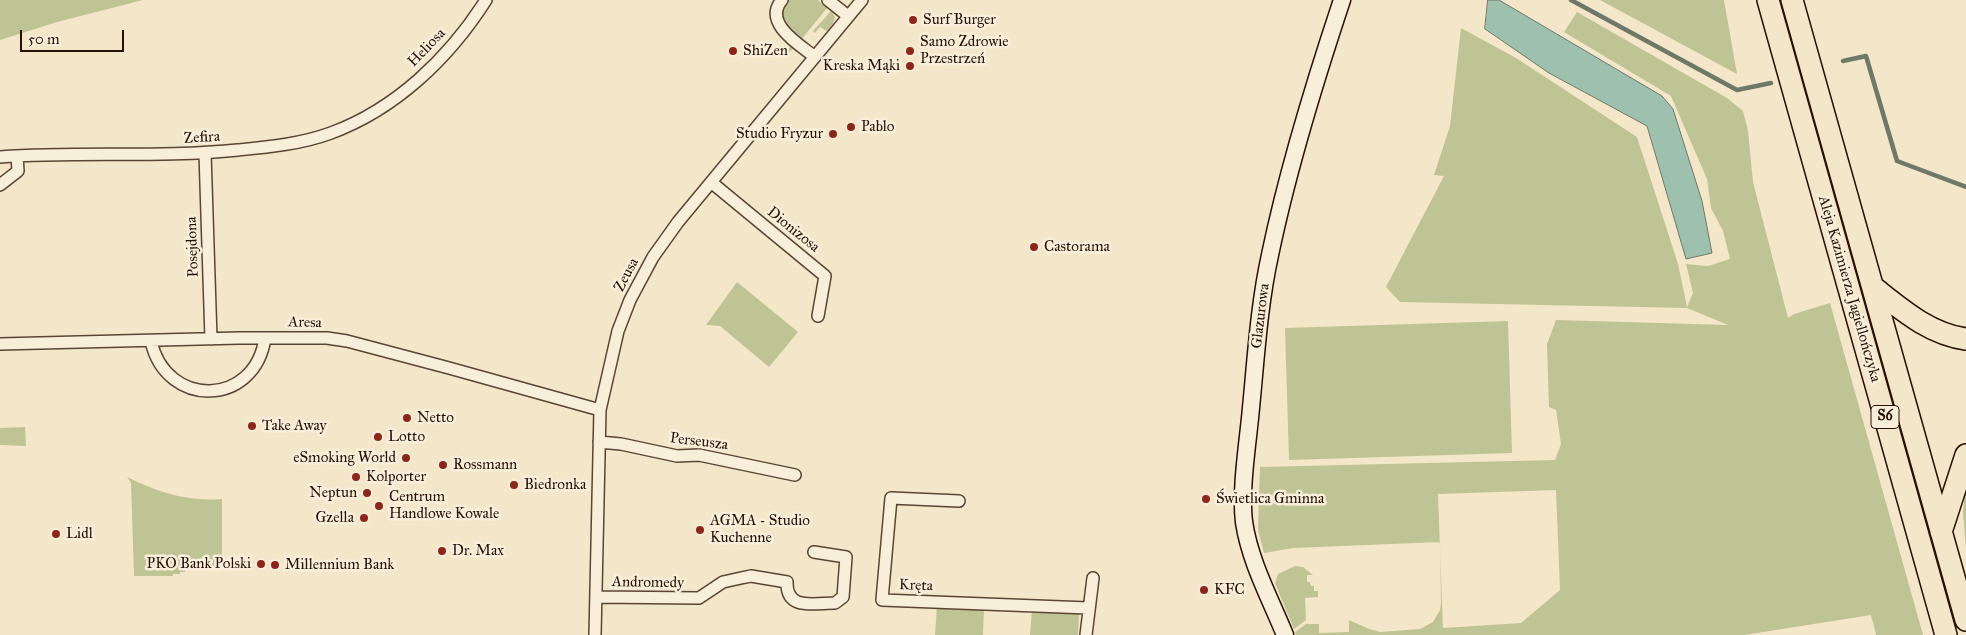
<!DOCTYPE html>
<html>
<head>
<meta charset="utf-8">
<style>
  body { margin:0 }
  #map { position:relative; width:1966px; height:635px; overflow:hidden; background:#f4e6c8; font-family:"IM FELL Great Primer",serif }
  canvas { display:block }
  .scale { position:absolute; left:20px; top:30px; width:104px; height:22px; box-sizing:border-box; border:2px solid #270f03; border-top:0; padding-left:6px; font-size:15px; line-height:18px; white-space:nowrap; color:#270f03; -webkit-text-stroke:4px #f8efdb; paint-order:stroke }
</style>
</head>
<body>
<div id="map">
<canvas width="1966" height="635"></canvas>
<div class="scale">50 m</div>
</div>
<script>
const context = document.querySelector('canvas').getContext('2d');
context.lineJoin = 'round';
function fillPath(path, color) { context.fillStyle = color; context.fill(path, 'evenodd'); }
function strokePath(path, color, width, dash) { context.strokeStyle = color; context.lineWidth = width; context.lineCap = dash ? 'butt' : 'round'; context.setLineDash(dash || []); context.stroke(path); }
function label(font, color, halo, rows, align = 'center') {
  context.font = font + ' "IM FELL Great Primer",serif'; context.lineWidth = 5; context.setLineDash([]); context.textBaseline = 'middle'; context.strokeStyle = halo; context.fillStyle = color; for (const [text, x, y, turn = 0] of rows) {
    context.save(); context.translate(x, y); context.rotate((+turn || 0) * Math.PI / 180); context.textAlign = isNaN(turn) ? turn : align; if (halo) context.strokeText(text, 0, 0); context.fillText(text, 0, 0); context.restore();
  }
}
const green = new Path2D(`
  M 0,0 L 143,0 L 57,22 L 0,40 Z
  M 774,0 L 778,0 L 774,7 L 795,46 L 785,57 L 783,55 L 790,47 C 777,33 763,19 774,0 Z
  M 788,0 L 818,0 L 827,8 L 801,40 L 790,31 L 781,19 L 782,8 Z
  M 1600,0 L 1724,0 L 1737,74 Z
  M 831,11 L 835,17 L 833,24 L 827,31 L 820,27 L 815,33 L 813,31 Z
  M 1577,12 L 1727,98 L 1743,111 L 1748,131 L 1753,182 L 1788,318 L 1794,314 L 1830,303 L 1923,635 L 1876,635 L 1871,615 L 1744,635 L 1296,635 L 1295,632 L 1306,624 L 1319,624 L 1319,633 L 1349,632 L 1349,620 L 1369,629 L 1380,632 L 1420,629 L 1433,622 L 1440,610 L 1441,603 L 1440,542 L 1293,548 L 1264,553 L 1258,530 L 1260,467 L 1555,460 L 1561,444 L 1556,410 L 1549,407 L 1547,344 L 1556,320 L 1728,325 L 1687,308 L 1400,302 L 1386,287 L 1444,176 L 1434,175 L 1450,126 L 1461,28 L 1516,58 L 1637,137 L 1678,264 L 1687,307 L 1693,293 L 1686,264 L 1708,266 L 1730,259 L 1723,231 L 1711,208 L 1707,179 L 1671,96 L 1564,32 ZM 1556,490 L 1560,590 L 1521,623 L 1443,628 L 1438,494 Z
  M 737,282 L 798,332 L 769,367 L 720,326 L 706,325 Z
  M 1508,321 L 1512,453 L 1289,460 L 1285,328 Z
  M 25,427 L 26,446 L 0,445 L 0,428 Z
  M 127,477 C 157,492 188,502 222,499 L 222,569 L 185,568 L 185,572 L 180,572 L 180,574 L 173,574 L 173,576 L 134,576 L 131,483 Z
  M 1966,478 L 1966,549 L 1963,513 Z
  M 1295,566 L 1303,567 L 1313,575 L 1307,575 L 1307,582 L 1310,582 L 1311,586 L 1314,586 L 1314,591 L 1318,591 L 1318,597 L 1305,598 L 1306,620 L 1294,629 L 1275,583 L 1278,574 Z
  M 937,606 L 984,608 L 983,635 L 935,635 Z
  M 1032,610 L 1079,613 L 1078,635 L 1030,635 Z`);
const water = new Path2D(`
  M 1488,0 L 1499,0 L 1662,96 L 1673,109 L 1702,201 L 1712,253 L 1686,259 L 1647,126 L 1549,73 L 1485,29 Z`);
const stream = new Path2D(`
  M 1571,0 L 1737,90 L 1771,83
  M 1843,61 L 1866,56 L 1897,161 L 1966,187`);
const street = new Path2D(`
  M 782,0 C 762,23 800,45 815,57
  M 828,0 L 848,16
  M 205,153 L 211,339
  M 0,157 C 79,151 159,158 238,150 C 269,147 301,144 331,133 C 396,109 449,58 486,0
  M 711,182 L 825,276 L 818,316
  M 0,185 L 18,171 L 17,156
  M 151,341 C 166,409 255,407 265,338
  M 0,344 L 239,338 L 327,338 L 347,341 L 449,368 L 600,410
  M 599,442 L 621,444 L 677,456 L 699,455 L 795,475
  M 959,501 L 891,498 L 882,600 L 1088,608
  M 596,597 L 699,598 L 723,582 L 741,578 L 751,576 L 787,582 C 786,611 814,603 835,603 L 843,597 L 846,557 L 814,552
  M 595,635 L 600,410 L 618,331 L 630,300 L 653,257 L 678,222 L 862,0
  M 1086,635 L 1093,578`);
const secondary = new Path2D(`
  M 1285,635 C 1270,598 1250,562 1244,522 C 1240,489 1248,442 1251,408 C 1256,357 1259,305 1270,255 C 1288,168 1314,84 1342,0`);
const highway = new Path2D(`
  M 1768,0 L 1946,635
  M 1792,0 L 1966,620
  M 1873,287 C 1901,309 1929,334 1966,339
  M 1941,532 L 1966,455`);
const markers = [
  [913,20,5,"#8f2418"],
  [733,51,5,"#8f2418"],
  [910,51,5,"#8f2418"],
  [910,66,5,"#8f2418"],
  [851,127,5,"#8f2418"],
  [833,134,5,"#8f2418"],
  [1034,247,5,"#8f2418"],
  [407,418,5,"#8f2418"],
  [252,426,5,"#8f2418"],
  [378,437,5,"#8f2418"],
  [406,458,5,"#8f2418"],
  [443,465,5,"#8f2418"],
  [356,477,5,"#8f2418"],
  [514,485,5,"#8f2418"],
  [367,493,5,"#8f2418"],
  [1206,499,5,"#8f2418"],
  [379,506,5,"#8f2418"],
  [364,518,5,"#8f2418"],
  [700,530,5,"#8f2418"],
  [56,534,5,"#8f2418"],
  [442,551,5,"#8f2418"],
  [261,564,5,"#8f2418"],
  [275,565,5,"#8f2418"],
  [1204,590,5,"#8f2418"]
];
const shields = [
  [1885,417,28]
];
const shieldNames = [
  ["S6",1885,417]
];
const poiNames = [
  ["Surf Burger",923,20],
  ["Samo Zdrowie",920,42],
  ["Przestrzeń",920,59],
  ["ShiZen",743,51],
  ["Kreska Mąki",900,66,"right"],
  ["Pablo",861,127],
  ["Studio Fryzur",823,134,"right"],
  ["Castorama",1044,247],
  ["Netto",417,418],
  ["Take Away",262,426],
  ["Lotto",388,437],
  ["eSmoking World",396,458,"right"],
  ["Rossmann",453,465],
  ["Kolporter",366,477],
  ["Biedronka",524,485],
  ["Neptun",357,493,"right"],
  ["Centrum",389,497],
  ["Handlowe Kowale",389,514],
  ["Świetlica Gminna",1216,499],
  ["Gzella",354,518,"right"],
  ["AGMA - Studio",710,521],
  ["Kuchenne",710,538],
  ["Lidl",66,534],
  ["Dr. Max",452,551],
  ["PKO Bank Polski",251,564,"right"],
  ["Millennium Bank",285,565],
  ["KFC",1214,590]
];
const streetNames = [
  ["Heliosa",427,48,-46],
  ["Zefira",202,138,-3],
  ["Dionizosa",793,230,39],
  ["Posejdona",193,247,-92],
  ["Zeusa",627,275,-62],
  ["Aleja Kazimierza Jagiellończyka",1849,289,74],
  ["Glazurowa",1261,316,-83],
  ["Aresa",305,323,2],
  ["Perseusza",699,442,7],
  ["Andromedy",648,583,1],
  ["Kręta",916,586,2]
];
fillPath(green, '#bec494');
fillPath(water, '#9dc0af');
strokePath(water, '#6e796a', 1);
strokePath(stream, '#6e796a', 4.5);
strokePath(street, '#5a4534', 14);
strokePath(secondary, '#270f03', 19);
strokePath(highway, '#270f03', 24);
strokePath(street, '#f8efdb', 11);
strokePath(secondary, '#f8efdb', 16);
strokePath(highway, '#f4e6c8', 21);
for (const [x, y, r, color] of markers) { const dot = new Path2D(); dot.arc(x, y, r, 0, 2 * Math.PI); context.fillStyle = color; context.fill(dot); strokePath(dot, '#f8efdb', 2); }
for (const [x, y, w] of shields) { const box = new Path2D(); box.roundRect(x - w / 2, y - 11.5, w, 23, 4); context.fillStyle = '#f8efdb'; context.fill(box); strokePath(box, '#270f03', 1); }
label('bold 14px', '#270f03', null, shieldNames);
label('15px', '#270f03', '#f8efdb', poiNames, 'left');
label('15px', '#270f03', '#f8efdb', streetNames);
</script>
</body>
</html>
